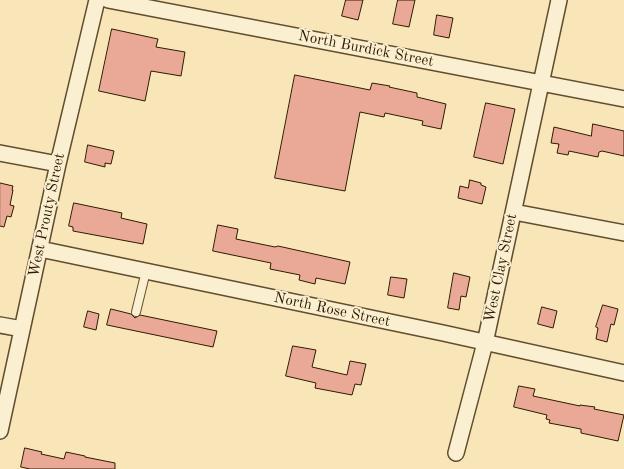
<!DOCTYPE html>
<html>
<head>
<meta charset="utf-8">
<style>
  body { margin:0 }
  canvas { display:block; background:#f9e6b8 }
</style>
</head>
<body>
<canvas width="624" height="469"></canvas>
<script>
const context = document.querySelector('canvas').getContext('2d');
context.lineJoin = 'round';
function fillPath(path, color) { context.fillStyle = color; context.fill(path, 'evenodd'); }
function strokePath(path, color, width, dash) { context.strokeStyle = color; context.lineWidth = width; context.lineCap = dash ? 'butt' : 'round'; context.setLineDash(dash || []); context.stroke(path); }
function label(font, color, halo, rows, align = 'center') {
  context.font = font + ' "Old Standard TT",serif'; context.lineWidth = 4; context.setLineDash([]); context.textBaseline = 'middle'; context.strokeStyle = halo; context.fillStyle = color; for (const [text, x, y, turn = 0] of rows) {
    context.save(); context.translate(x, y); context.rotate((+turn || 0) * Math.PI / 180); context.textAlign = isNaN(turn) ? turn : align; if (halo) context.strokeText(text, 0, 0); context.fillText(text, 0, 0); context.restore();
  }
}
const building = new Path2D(`
  M 346,0 L 363,0 L 358,20 L 342,16 Z
  M 398,0 L 415,0 L 409,27 L 393,24 Z
  M 437,15 L 453,18 L 449,38 L 434,35 Z
  M 112,29 L 158,39 L 156,47 L 185,52 L 181,76 L 151,71 L 145,101 L 99,91 Z
  M 295,75 L 370,90 L 372,83 L 390,86 L 389,87 L 417,93 L 417,97 L 446,104 L 441,129 L 422,125 L 423,121 L 385,113 L 384,117 L 360,112 L 345,191 L 275,178 Z
  M 486,103 L 515,109 L 503,164 L 474,157 Z
  M 593,124 L 624,131 L 624,156 L 602,151 L 599,152 L 598,157 L 569,151 L 568,155 L 557,153 L 559,144 L 551,143 L 554,127 L 591,136 Z
  M 88,145 L 114,151 L 111,164 L 105,163 L 105,167 L 85,162 Z
  M 470,180 L 481,183 L 481,185 L 486,187 L 482,204 L 458,198 L 460,186 L 468,188 Z
  M 0,183 L 13,186 L 12,190 L 13,190 L 10,205 L 14,206 L 11,217 L 7,216 L 4,227 L 0,226 Z
  M 74,203 L 122,213 L 121,218 L 147,224 L 143,244 L 73,231 L 73,227 L 69,226 Z
  M 218,225 L 238,229 L 236,239 L 275,247 L 278,246 L 350,262 L 345,284 L 316,278 L 315,284 L 299,280 L 300,275 L 270,269 L 271,263 L 213,251 Z
  M 454,273 L 470,277 L 466,297 L 461,296 L 459,310 L 448,308 Z
  M 391,277 L 407,279 L 404,298 L 388,295 Z
  M 603,305 L 618,309 L 614,325 L 611,324 L 607,342 L 596,339 L 598,328 L 596,327 Z
  M 542,307 L 557,311 L 553,328 L 538,324 Z
  M 111,309 L 131,314 L 135,318 L 140,315 L 217,331 L 213,347 L 107,325 Z
  M 88,311 L 99,314 L 96,330 L 84,327 Z
  M 293,346 L 316,350 L 312,367 L 347,375 L 350,361 L 366,364 L 361,385 L 355,384 L 352,395 L 315,388 L 316,383 L 286,376 Z
  M 519,386 L 535,389 L 533,396 L 580,406 L 580,405 L 595,407 L 594,409 L 624,415 L 618,441 L 581,433 L 581,429 L 549,423 L 550,420 L 546,419 L 547,415 L 514,407 Z
  M 25,448 L 42,452 L 41,454 L 64,459 L 66,452 L 85,456 L 85,457 L 115,463 L 115,469 L 30,469 L 21,467 Z`);
const service = new Path2D(`
  M 136,312 L 146,271`);
const minor = new Path2D(`
  M 108,0 L 624,99
  M 0,153 L 58,164
  M 514,212 L 624,233
  M 40,249 L 443,333 L 624,373
  M 0,325 L 22,329
  M 0,431 L 58,164 L 97,0
  M 456,453 L 485,343 L 559,0`);
const streetNames = [
  ["North Burdick Street",366,49,11],
  ["West Prouty Street",47,215,-78],
  ["West Clay Street",501,268,-78],
  ["North Rose Street",332,310,12]
];
fillPath(building, '#eaa996');
strokePath(building, '#2e1b00', 1);
strokePath(service, '#614e2e', 10);
strokePath(minor, '#614e2e', 18);
strokePath(service, '#fbefd1', 8);
strokePath(minor, '#fbefd1', 15);
label('15px', '#2e1b00', '#fbefd1', streetNames);
</script>
</body>
</html>
